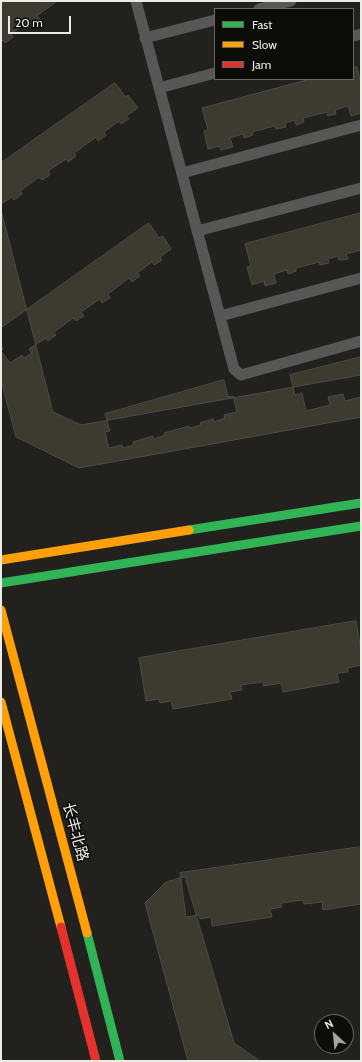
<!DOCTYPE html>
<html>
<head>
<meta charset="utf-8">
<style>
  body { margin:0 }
  #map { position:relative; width:362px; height:1062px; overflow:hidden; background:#22211d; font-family:Cabin,sans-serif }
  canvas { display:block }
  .frame { position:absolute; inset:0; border:2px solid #ecebe6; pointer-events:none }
  .legend { position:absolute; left:214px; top:8px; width:140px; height:72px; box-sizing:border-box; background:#0c0c09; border:1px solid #666561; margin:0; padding:5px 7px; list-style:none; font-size:12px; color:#ecebe6 }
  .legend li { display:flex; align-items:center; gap:8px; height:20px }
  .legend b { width:20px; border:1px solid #666561 }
  .north { position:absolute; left:314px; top:1014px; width:40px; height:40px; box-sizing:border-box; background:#0c0c09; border:1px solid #666561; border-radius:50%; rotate:333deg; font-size:11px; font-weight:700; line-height:16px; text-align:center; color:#ecebe6 }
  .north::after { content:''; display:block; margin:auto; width:14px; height:18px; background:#a5a4a0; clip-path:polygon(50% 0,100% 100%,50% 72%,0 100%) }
  .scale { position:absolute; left:8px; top:16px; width:63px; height:18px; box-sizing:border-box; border:2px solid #ecebe6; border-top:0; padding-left:5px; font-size:12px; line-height:14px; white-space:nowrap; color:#ecebe6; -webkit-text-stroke:3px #0c0c09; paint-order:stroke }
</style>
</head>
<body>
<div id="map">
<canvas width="362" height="1062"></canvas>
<div class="frame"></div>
<ul class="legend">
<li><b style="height:5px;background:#30b455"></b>Fast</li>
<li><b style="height:5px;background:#ff9f0a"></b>Slow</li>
<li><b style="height:5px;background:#e5322d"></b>Jam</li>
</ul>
<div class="north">N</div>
<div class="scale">20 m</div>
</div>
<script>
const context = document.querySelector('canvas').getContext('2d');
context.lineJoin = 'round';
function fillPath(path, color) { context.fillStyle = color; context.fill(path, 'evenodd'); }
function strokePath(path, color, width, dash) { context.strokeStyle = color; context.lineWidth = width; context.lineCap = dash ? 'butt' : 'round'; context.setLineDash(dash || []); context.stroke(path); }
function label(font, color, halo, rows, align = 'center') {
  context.font = font + ' Cabin,"Noto Sans SC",sans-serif'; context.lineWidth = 3; context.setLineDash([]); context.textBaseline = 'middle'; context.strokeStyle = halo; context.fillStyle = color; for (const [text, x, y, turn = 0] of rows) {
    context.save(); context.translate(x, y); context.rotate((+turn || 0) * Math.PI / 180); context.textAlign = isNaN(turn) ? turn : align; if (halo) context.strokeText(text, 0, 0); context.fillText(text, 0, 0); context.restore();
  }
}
const building = new Path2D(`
  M 1,1 L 57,1 L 37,16 L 40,19 L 32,25 L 29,21 L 11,34 L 13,37 L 5,43 L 3,40 L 1,41 Z
  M 357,67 L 361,83 L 361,108 L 360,108 L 361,113 L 351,116 L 348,106 L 335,110 L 336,114 L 328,116 L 327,112 L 303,118 L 304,122 L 296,125 L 295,120 L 285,123 L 286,127 L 276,129 L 275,126 L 252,132 L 253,135 L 244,138 L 243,134 L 230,138 L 233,147 L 221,150 L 220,146 L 208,149 L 204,131 L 208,130 L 202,108 L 310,79 L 353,79 L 353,68 Z
  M 115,83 L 126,97 L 128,95 L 138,108 L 126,116 L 129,119 L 121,124 L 119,121 L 104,132 L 106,135 L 98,141 L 96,137 L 74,153 L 76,156 L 68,162 L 66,159 L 48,171 L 50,175 L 42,180 L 39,177 L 20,191 L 22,194 L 14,200 L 12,197 L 1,204 L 1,163 Z
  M 1,210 L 53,412 L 81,425 L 361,375 L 361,417 L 79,468 L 16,437 L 1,380 Z
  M 361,213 L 361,250 L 346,254 L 348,259 L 339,260 L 338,256 L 328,259 L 329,263 L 320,265 L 319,262 L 296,268 L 296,271 L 288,274 L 287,270 L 274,274 L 276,283 L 265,286 L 264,281 L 252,285 L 247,267 L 251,266 L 245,244 Z
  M 149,223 L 159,238 L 163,236 L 171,249 L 160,257 L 162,260 L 154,265 L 152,262 L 137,273 L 140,276 L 132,282 L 129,278 L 108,294 L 110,298 L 102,303 L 100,299 L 81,312 L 84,316 L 76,321 L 73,318 L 54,332 L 56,335 L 48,341 L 46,338 L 29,349 L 32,353 L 24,358 L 22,355 L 10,363 L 1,351 L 3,349 L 1,345 L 1,328 Z
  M 361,357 L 361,397 L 345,401 L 343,394 L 328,397 L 330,405 L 306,411 L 302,393 L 295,395 L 290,375 Z
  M 224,380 L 228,397 L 233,396 L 237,412 L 224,415 L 225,418 L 214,422 L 213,419 L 200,423 L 201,425 L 190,428 L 189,426 L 164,433 L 165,435 L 154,439 L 153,436 L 133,442 L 134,445 L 123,448 L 122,445 L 109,448 L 105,432 L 110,431 L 105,414 Z
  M 356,621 L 361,650 L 361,665 L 347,668 L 348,672 L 337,673 L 339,682 L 283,692 L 281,683 L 263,686 L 263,682 L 241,685 L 242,690 L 230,692 L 232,699 L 173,709 L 171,701 L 160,703 L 159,699 L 146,701 L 139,658 Z
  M 361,847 L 361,904 L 323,910 L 322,902 L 304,904 L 303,900 L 281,903 L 282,907 L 270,909 L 272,917 L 212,926 L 211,917 L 200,919 L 199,915 L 186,917 L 180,873 Z
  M 185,877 L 234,1043 L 260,1061 L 188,1061 L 145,903 L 166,882 Z`);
const lane = new Path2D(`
  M 136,1 L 234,369 L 241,375 L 361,341
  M 259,9 L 291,1
  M 353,36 L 361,34
  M 145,38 L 215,20
  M 159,88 L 215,73
  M 182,173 L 361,125
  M 197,231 L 361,188
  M 220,316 L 361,278`);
const fast = new Path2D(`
  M 189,530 L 361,503
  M 1,583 L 361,526
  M 87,933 L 120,1061`);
const slow = new Path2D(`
  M 1,560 L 189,530
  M 1,610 L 87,933
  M 1,702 L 61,927`);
const jam = new Path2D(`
  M 61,927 L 96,1061`);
const streetNames = [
  ["长丰北路",75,832,75]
];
fillPath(building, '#3d3b2f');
strokePath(building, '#4c4b47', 1);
strokePath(lane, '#585756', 11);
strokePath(fast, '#30b455', 9);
strokePath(slow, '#ff9f0a', 9);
strokePath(jam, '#e5322d', 9);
label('15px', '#ecebe6', '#0c0c09', streetNames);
</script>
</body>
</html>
